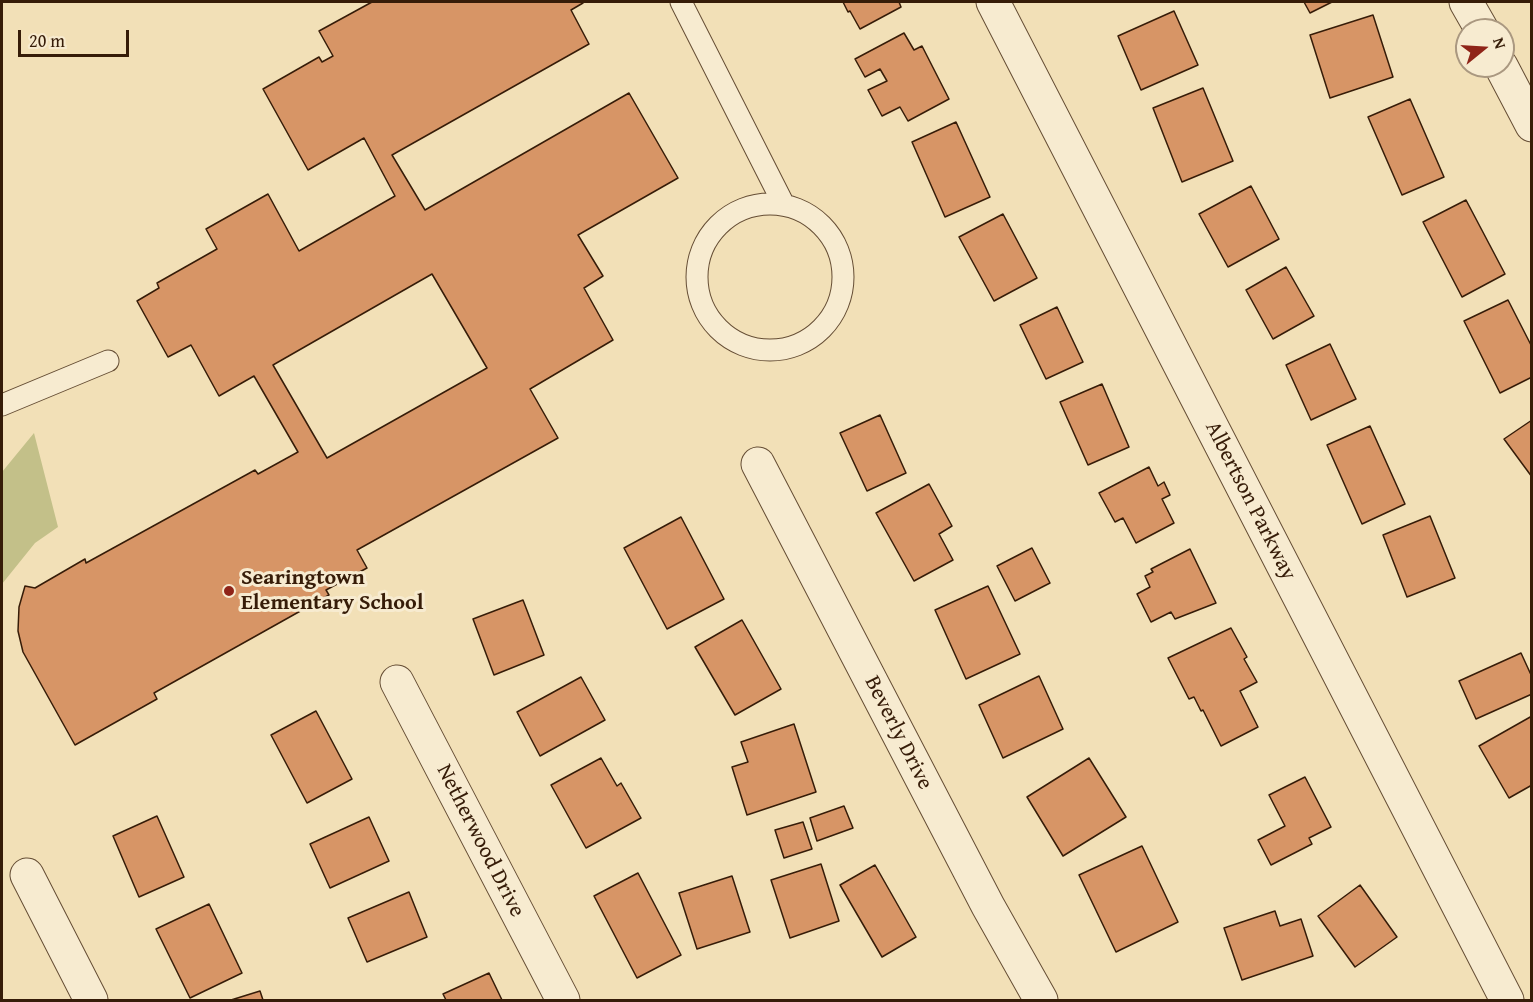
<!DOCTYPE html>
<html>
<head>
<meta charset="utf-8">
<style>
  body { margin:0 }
  #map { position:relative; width:1533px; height:1002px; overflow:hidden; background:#f2e0b7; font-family:"Gentium Book Plus",serif }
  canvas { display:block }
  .frame { position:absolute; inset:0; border:3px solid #361c08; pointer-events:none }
  .north { position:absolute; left:1455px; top:18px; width:60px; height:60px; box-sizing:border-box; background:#f7ebd0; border:2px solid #aa9880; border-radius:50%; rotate:72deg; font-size:16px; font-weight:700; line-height:24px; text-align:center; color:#361c08 }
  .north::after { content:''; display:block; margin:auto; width:21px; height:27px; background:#8f2418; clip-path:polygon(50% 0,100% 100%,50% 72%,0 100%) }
  .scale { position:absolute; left:18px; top:30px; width:111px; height:27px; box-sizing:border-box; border:3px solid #361c08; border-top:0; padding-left:8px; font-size:18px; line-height:21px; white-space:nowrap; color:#361c08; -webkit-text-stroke:4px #f7ebd0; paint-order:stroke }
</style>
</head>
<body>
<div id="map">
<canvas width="1533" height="1002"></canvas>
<div class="frame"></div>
<div class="north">N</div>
<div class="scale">20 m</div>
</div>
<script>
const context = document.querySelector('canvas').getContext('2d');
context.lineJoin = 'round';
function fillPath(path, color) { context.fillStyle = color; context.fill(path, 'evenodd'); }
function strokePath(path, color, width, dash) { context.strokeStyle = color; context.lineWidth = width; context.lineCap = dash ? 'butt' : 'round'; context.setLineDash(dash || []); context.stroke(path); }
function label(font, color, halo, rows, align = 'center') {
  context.font = font + ' "Gentium Book Plus",serif'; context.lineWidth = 6; context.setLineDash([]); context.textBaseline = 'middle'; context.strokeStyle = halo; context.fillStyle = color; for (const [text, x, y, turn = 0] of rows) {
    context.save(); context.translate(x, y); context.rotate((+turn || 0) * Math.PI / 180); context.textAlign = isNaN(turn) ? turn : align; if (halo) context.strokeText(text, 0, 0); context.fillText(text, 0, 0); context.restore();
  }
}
const green = new Path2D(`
  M 34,433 L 58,527 L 35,543 L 2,584 L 2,472 Z`);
const building = new Path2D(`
  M 372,2 L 582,2 L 583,3 L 571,10 L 589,44 L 392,155 L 425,210 L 629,93 L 678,178 L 578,235 L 603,276 L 584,288 L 613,340 L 530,389 L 558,438 L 357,550 L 367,568 L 326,590 L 329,595 L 154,693 L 157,699 L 75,745 L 23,652 L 18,631 L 19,607 L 25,586 L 35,588 L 85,559 L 86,563 L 255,470 L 258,474 L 298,452 L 254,376 L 219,396 L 191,345 L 168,357 L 137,301 L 159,288 L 157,283 L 217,249 L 206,229 L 268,194 L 299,251 L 395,196 L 364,138 L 308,170 L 263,89 L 319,57 L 322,62 L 333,56 L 319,31 ZM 432,274 L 487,368 L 327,458 L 273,365 Z
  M 843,2 L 899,2 L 901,7 L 860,29 L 850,11 L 848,12 Z
  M 1304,2 L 1332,2 L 1310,13 Z
  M 1174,11 L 1198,65 L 1141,90 L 1118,36 Z
  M 1373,15 L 1393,77 L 1330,98 L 1310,35 Z
  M 904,33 L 914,50 L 922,46 L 949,99 L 908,121 L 900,107 L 882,116 L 868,90 L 887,81 L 880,69 L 865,77 L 855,59 Z
  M 1203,88 L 1233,161 L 1182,182 L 1153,108 Z
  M 1410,99 L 1444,177 L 1402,195 L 1368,117 Z
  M 956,122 L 990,197 L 945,217 L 912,142 Z
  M 1251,186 L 1279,239 L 1228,267 L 1199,214 Z
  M 1466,200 L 1505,274 L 1462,297 L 1423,222 Z
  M 1003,214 L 1037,278 L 994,301 L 959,237 Z
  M 1286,267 L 1314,316 L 1273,339 L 1246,290 Z
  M 1508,300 L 1532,347 L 1532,377 L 1500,393 L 1464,321 Z
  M 1057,307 L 1083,362 L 1046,379 L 1020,325 Z
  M 1330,344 L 1356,399 L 1311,420 L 1286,365 Z
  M 1102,384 L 1129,447 L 1088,465 L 1060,402 Z
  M 880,415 L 906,473 L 867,491 L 840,433 Z
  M 1532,420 L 1532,477 L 1504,439 Z
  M 1370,426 L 1405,504 L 1362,524 L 1327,445 Z
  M 1149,467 L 1158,486 L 1164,482 L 1170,495 L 1162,499 L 1174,523 L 1136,543 L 1123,518 L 1115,522 L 1099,493 Z
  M 929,484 L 952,526 L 939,534 L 953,560 L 914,581 L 876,513 Z
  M 1430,516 L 1455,578 L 1407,597 L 1383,535 Z
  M 681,517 L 724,599 L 667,629 L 624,548 Z
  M 1032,548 L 1050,583 L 1015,601 L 997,566 Z
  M 1190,549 L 1216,603 L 1175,619 L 1171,612 L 1151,622 L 1137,594 L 1150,587 L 1145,576 L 1153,572 L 1151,569 Z
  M 988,586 L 1020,654 L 966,679 L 935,610 Z
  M 523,600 L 544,655 L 494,675 L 473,619 Z
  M 742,620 L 781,689 L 735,715 L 695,647 Z
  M 1231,628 L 1247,657 L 1244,659 L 1257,682 L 1240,691 L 1258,727 L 1221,746 L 1203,710 L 1201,711 L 1194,697 L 1189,699 L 1168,658 Z
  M 1521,653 L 1532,677 L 1532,694 L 1476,719 L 1459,681 Z
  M 1039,676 L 1063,729 L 1003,758 L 979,705 Z
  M 581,677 L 605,720 L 540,756 L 517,712 Z
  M 316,711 L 352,779 L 307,803 L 271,735 Z
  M 1532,716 L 1532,785 L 1509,798 L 1479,746 Z
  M 794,724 L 816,792 L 747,815 L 732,767 L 748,762 L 741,742 Z
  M 601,758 L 617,786 L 621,783 L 641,818 L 586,848 L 551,785 Z
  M 1089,758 L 1126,817 L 1063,856 L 1027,797 Z
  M 1305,777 L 1331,827 L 1309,838 L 1312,844 L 1271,865 L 1258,840 L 1285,826 L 1269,795 Z
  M 844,806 L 853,828 L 817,841 L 810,818 Z
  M 157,816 L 184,877 L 139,897 L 113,836 Z
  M 369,817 L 389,861 L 330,888 L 310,844 Z
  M 803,822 L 812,849 L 784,858 L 775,830 Z
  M 1142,846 L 1178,922 L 1116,952 L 1079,875 Z
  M 821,864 L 839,921 L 790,938 L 771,880 Z
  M 875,865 L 916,937 L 882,957 L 840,885 Z
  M 638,873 L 681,955 L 637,978 L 594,896 Z
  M 732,876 L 750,932 L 697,949 L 679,893 Z
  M 1360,885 L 1397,937 L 1355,967 L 1318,916 Z
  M 409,892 L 427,937 L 367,962 L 348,918 Z
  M 209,904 L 242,973 L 190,998 L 156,929 Z
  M 1275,911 L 1280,926 L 1301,919 L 1313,956 L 1242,980 L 1224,928 Z
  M 489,973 L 502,1000 L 446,1000 L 443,994 Z
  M 260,991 L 263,1000 L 231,1000 Z`);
const service = new Path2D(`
  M 681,2 L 784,205
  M697 277a73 73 0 1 1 146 0a73 73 0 1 1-146 0Z
  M 2,405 L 108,361`);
const minor = new Path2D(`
  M 993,2 L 1507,1000
  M 1466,2 L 1482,30
  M 1501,66 L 1532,125
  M 758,464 L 988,906 L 1041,1000
  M 397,682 L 563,1000
  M 27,875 L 91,1000`);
const markers = [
  [229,591,6,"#8f2418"]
];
const streetNames = [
  ["Albertson Parkway",1250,501,63],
  ["Beverly Drive",898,733,63],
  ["Netherwood Drive",480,841,63]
];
const poiNames = [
  ["Searingtown",241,578],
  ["Elementary School",241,603]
];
fillPath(green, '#c3c089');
fillPath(building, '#d79566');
strokePath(building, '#361c08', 1.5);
strokePath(service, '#654d34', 23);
strokePath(minor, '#654d34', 35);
strokePath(service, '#f7ebd0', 21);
strokePath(minor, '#f7ebd0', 33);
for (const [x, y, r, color] of markers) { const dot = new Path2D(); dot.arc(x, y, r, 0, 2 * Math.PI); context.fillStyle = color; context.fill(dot); strokePath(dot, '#f7ebd0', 2); }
label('22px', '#361c08', '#f7ebd0', streetNames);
label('bold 22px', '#361c08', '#f7ebd0', poiNames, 'left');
</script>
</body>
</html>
